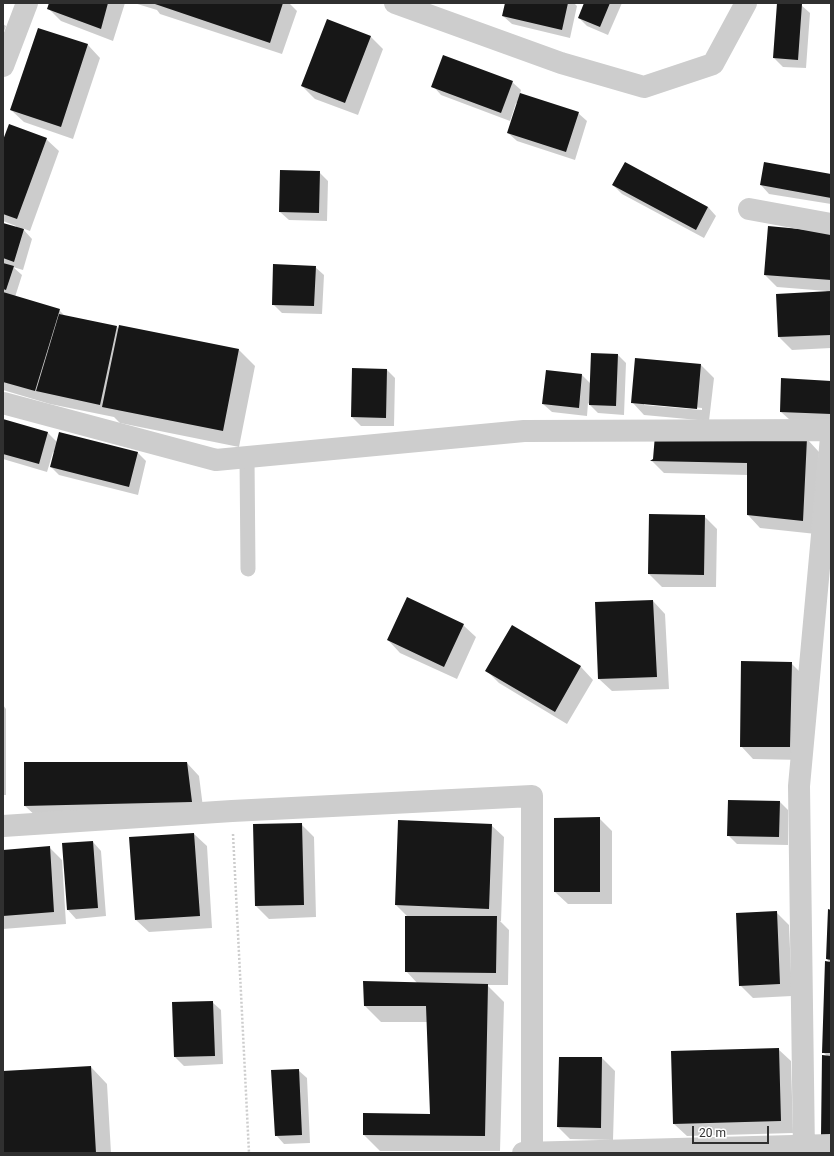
<!DOCTYPE html>
<html>
<head>
<meta charset="utf-8">
<style>
  body { margin:0 }
  #map { position:relative; width:834px; height:1156px; overflow:hidden; background:#fff; font-family:Roboto,sans-serif }
  canvas { display:block }
  .frame { position:absolute; inset:0; border:4px solid #303030; pointer-events:none }
  .scale { position:absolute; left:692px; top:1126px; width:77px; height:18px; box-sizing:border-box; border:2px solid #303030; border-top:0; padding-left:5px; font-size:12px; line-height:14px; white-space:nowrap; color:#303030; -webkit-text-stroke:3px #fff; paint-order:stroke }
</style>
</head>
<body>
<div id="map">
<canvas width="834" height="1156"></canvas>
<div class="frame"></div>
<div class="scale">20 m</div>
</div>
<script>
const context = document.querySelector('canvas').getContext('2d');
context.lineJoin = 'round';
function fillPath(path, color) { context.fillStyle = color; context.fill(path, 'evenodd'); }
function strokePath(path, color, width, dash) { context.strokeStyle = color; context.lineWidth = width; context.lineCap = dash ? 'butt' : 'round'; context.setLineDash(dash || []); context.stroke(path); }
const shadow = new Path2D(`
  M 50,3 L 125,3 L 113,41 L 61,21 L 48,8 Z
  M 134,3 L 289,3 L 297,11 L 282,54 L 160,14 L 157,10 Z
  M 506,3 L 574,3 L 577,6 L 570,38 L 512,24 L 503,16 Z
  M 585,3 L 622,3 L 608,35 L 587,26 L 579,18 Z
  M 801,5 L 810,13 L 806,68 L 783,67 L 774,58 Z
  M 3,24 L 6,26 L 3,34 Z
  M 38,29 L 88,45 L 100,58 L 73,139 L 24,122 L 11,110 Z
  M 370,36 L 383,49 L 358,115 L 315,99 L 302,86 Z
  M 512,82 L 521,90 L 520,94 L 578,113 L 587,121 L 575,160 L 517,141 L 508,133 L 518,103 L 516,103 L 510,121 L 441,95 L 433,86 Z
  M 46,139 L 59,151 L 30,231 L 22,228 L 32,239 L 23,270 L 13,267 L 22,275 L 15,297 L 59,310 L 65,316 L 117,327 L 119,329 L 120,326 L 239,350 L 255,366 L 239,447 L 120,423 L 114,417 L 50,404 L 3,390 L 3,224 L 16,228 L 16,226 L 3,221 L 3,143 Z
  M 625,163 L 708,207 L 716,216 L 704,238 L 622,194 L 613,185 Z
  M 319,172 L 328,181 L 327,221 L 289,220 L 280,212 Z
  M 831,175 L 831,204 L 769,194 L 761,185 Z
  M 831,233 L 831,348 L 792,350 L 779,337 L 827,291 L 777,287 L 765,275 Z
  M 315,267 L 324,275 L 322,314 L 282,313 L 273,304 Z
  M 592,354 L 618,355 L 626,363 L 624,415 L 598,413 L 588,403 L 587,416 L 552,412 L 543,404 L 582,375 L 591,384 Z
  M 636,359 L 701,365 L 714,378 L 709,421 L 644,415 L 632,402 ZM 644,403 L 702,408 L 702,410 L 644,405 Z
  M 387,370 L 395,378 L 394,426 L 361,426 L 352,417 Z
  M 831,382 L 831,422 L 790,420 L 781,412 Z
  M 3,420 L 48,433 L 57,442 L 138,453 L 146,461 L 138,495 L 59,475 L 51,467 L 55,453 L 53,452 L 47,472 L 3,459 Z
  M 807,439 L 819,452 L 816,534 L 760,528 L 748,515 L 748,475 L 664,473 L 652,461 L 654,459 Z
  M 704,516 L 717,529 L 716,587 L 662,587 L 649,574 Z
  M 653,601 L 665,614 L 669,689 L 612,691 L 599,679 Z
  M 463,625 L 476,637 L 457,679 L 400,653 L 388,640 Z
  M 513,627 L 581,667 L 593,680 L 567,724 L 499,683 L 487,671 Z
  M 791,663 L 804,676 L 803,760 L 753,759 L 741,746 Z
  M 3,705 L 6,709 L 6,795 L 3,795 Z
  M 187,763 L 199,776 L 204,815 L 38,818 L 25,806 Z
  M 780,802 L 788,810 L 788,845 L 737,844 L 728,835 Z
  M 599,818 L 612,831 L 612,904 L 568,904 L 555,892 Z
  M 399,821 L 491,825 L 504,837 L 501,921 L 500,921 L 509,930 L 508,985 L 487,985 L 504,1002 L 500,1151 L 380,1151 L 364,1135 L 431,1115 L 428,1022 L 381,1022 L 365,1006 L 418,984 L 406,971 L 408,917 L 396,905 Z
  M 301,824 L 314,837 L 316,917 L 269,919 L 256,906 Z
  M 194,834 L 207,846 L 212,928 L 149,932 L 136,920 Z
  M 93,842 L 101,851 L 106,916 L 76,919 L 68,910 L 63,844 Z
  M 49,847 L 62,860 L 66,924 L 3,929 L 3,851 Z
  M 831,911 L 831,1144 L 828,1057 L 823,1052 L 830,963 L 827,959 Z
  M 776,912 L 789,925 L 792,996 L 753,998 L 740,985 Z
  M 212,1002 L 221,1010 L 223,1064 L 184,1066 L 175,1057 L 173,1003 Z
  M 778,1049 L 791,1061 L 793,1133 L 687,1136 L 674,1124 Z
  M 602,1058 L 615,1071 L 613,1140 L 570,1139 L 558,1127 Z
  M 91,1067 L 107,1084 L 111,1153 L 3,1153 L 3,1072 Z
  M 298,1070 L 307,1078 L 310,1143 L 284,1144 L 276,1135 Z`);
const building = new Path2D(`
  M 49,3 L 108,3 L 101,29 L 47,9 Z
  M 152,3 L 283,3 L 270,43 Z
  M 505,3 L 568,3 L 562,30 L 502,16 Z
  M 584,3 L 610,3 L 600,27 L 578,18 Z
  M 777,3 L 802,4 L 798,60 L 773,58 Z
  M 327,19 L 371,36 L 345,103 L 301,86 Z
  M 38,28 L 88,44 L 61,127 L 10,110 Z
  M 443,55 L 513,81 L 501,113 L 431,87 Z
  M 520,93 L 579,112 L 566,152 L 507,133 Z
  M 9,124 L 47,138 L 17,219 L 3,214 L 3,140 Z
  M 625,162 L 708,207 L 696,230 L 612,185 Z
  M 764,162 L 831,174 L 831,198 L 760,185 Z
  M 280,170 L 320,171 L 319,213 L 279,212 Z
  M 3,223 L 24,229 L 14,262 L 3,258 Z
  M 768,226 L 831,232 L 831,280 L 764,275 Z
  M 3,263 L 14,266 L 6,290 L 3,289 Z
  M 273,264 L 316,266 L 314,306 L 272,305 Z
  M 831,291 L 831,335 L 778,337 L 776,294 Z
  M 3,292 L 60,309 L 35,391 L 3,382 Z
  M 59,314 L 117,326 L 100,405 L 36,391 Z
  M 119,325 L 239,349 L 223,431 L 102,407 Z
  M 591,353 L 618,354 L 616,406 L 589,405 Z
  M 635,358 L 701,364 L 697,409 L 631,403 Z
  M 352,368 L 387,369 L 386,418 L 351,417 Z
  M 546,370 L 582,374 L 579,408 L 542,404 Z
  M 781,378 L 831,381 L 831,414 L 780,412 Z
  M 3,419 L 48,432 L 39,464 L 3,454 Z
  M 59,432 L 138,452 L 129,487 L 50,467 Z
  M 655,435 L 807,438 L 803,521 L 747,515 L 747,463 L 650,461 L 653,459 Z
  M 649,514 L 705,515 L 704,575 L 648,574 Z
  M 407,597 L 464,624 L 444,667 L 387,640 Z
  M 653,600 L 657,677 L 598,679 L 595,602 Z
  M 512,625 L 581,666 L 555,712 L 485,671 Z
  M 741,661 L 792,662 L 790,747 L 740,747 Z
  M 24,762 L 187,762 L 192,802 L 24,806 Z
  M 728,800 L 780,801 L 779,837 L 727,836 Z
  M 600,817 L 600,892 L 554,892 L 554,818 Z
  M 398,820 L 492,824 L 489,909 L 395,905 Z
  M 302,823 L 304,905 L 255,906 L 253,824 Z
  M 194,833 L 200,916 L 135,920 L 129,837 Z
  M 93,841 L 98,908 L 67,910 L 62,843 Z
  M 50,846 L 54,912 L 3,916 L 3,850 Z
  M 828,909 L 831,910 L 831,960 L 826,959 Z
  M 777,911 L 780,984 L 739,986 L 736,913 Z
  M 405,916 L 497,916 L 496,973 L 405,972 Z
  M 825,961 L 831,962 L 831,1053 L 822,1053 Z
  M 363,981 L 488,984 L 485,1136 L 363,1135 L 363,1113 L 430,1114 L 426,1006 L 364,1006 Z
  M 213,1001 L 215,1056 L 174,1057 L 172,1002 Z
  M 779,1048 L 781,1121 L 673,1124 L 671,1051 Z
  M 822,1055 L 831,1056 L 831,1136 L 821,1136 Z
  M 559,1057 L 602,1057 L 601,1128 L 557,1127 Z
  M 91,1066 L 96,1153 L 3,1153 L 3,1071 Z
  M 299,1069 L 302,1135 L 275,1136 L 271,1070 Z`);
const path = new Path2D(`
  M 233,834 L 249,1153`);
const lane = new Path2D(`
  M 247,458 L 248,569`);
const street = new Path2D(`
  M 395,3 L 561,63 L 644,87 L 713,64 L 746,3
  M 3,66 L 27,3
  M 749,209 L 831,224
  M 3,403 L 216,460 L 524,431 L 831,430
  M 3,826 L 232,811 L 532,796 L 532,1153
  M 523,1153 L 831,1145
  M 804,1153 L 799,786 L 831,437`);
fillPath(shadow, '#0003');
fillPath(building, '#171717');
strokePath(path, '#cdcdcd', 2.5, [2, 2]);
strokePath(lane, '#cdcdcd', 15);
strokePath(street, '#cdcdcd', 22);
</script>
</body>
</html>
